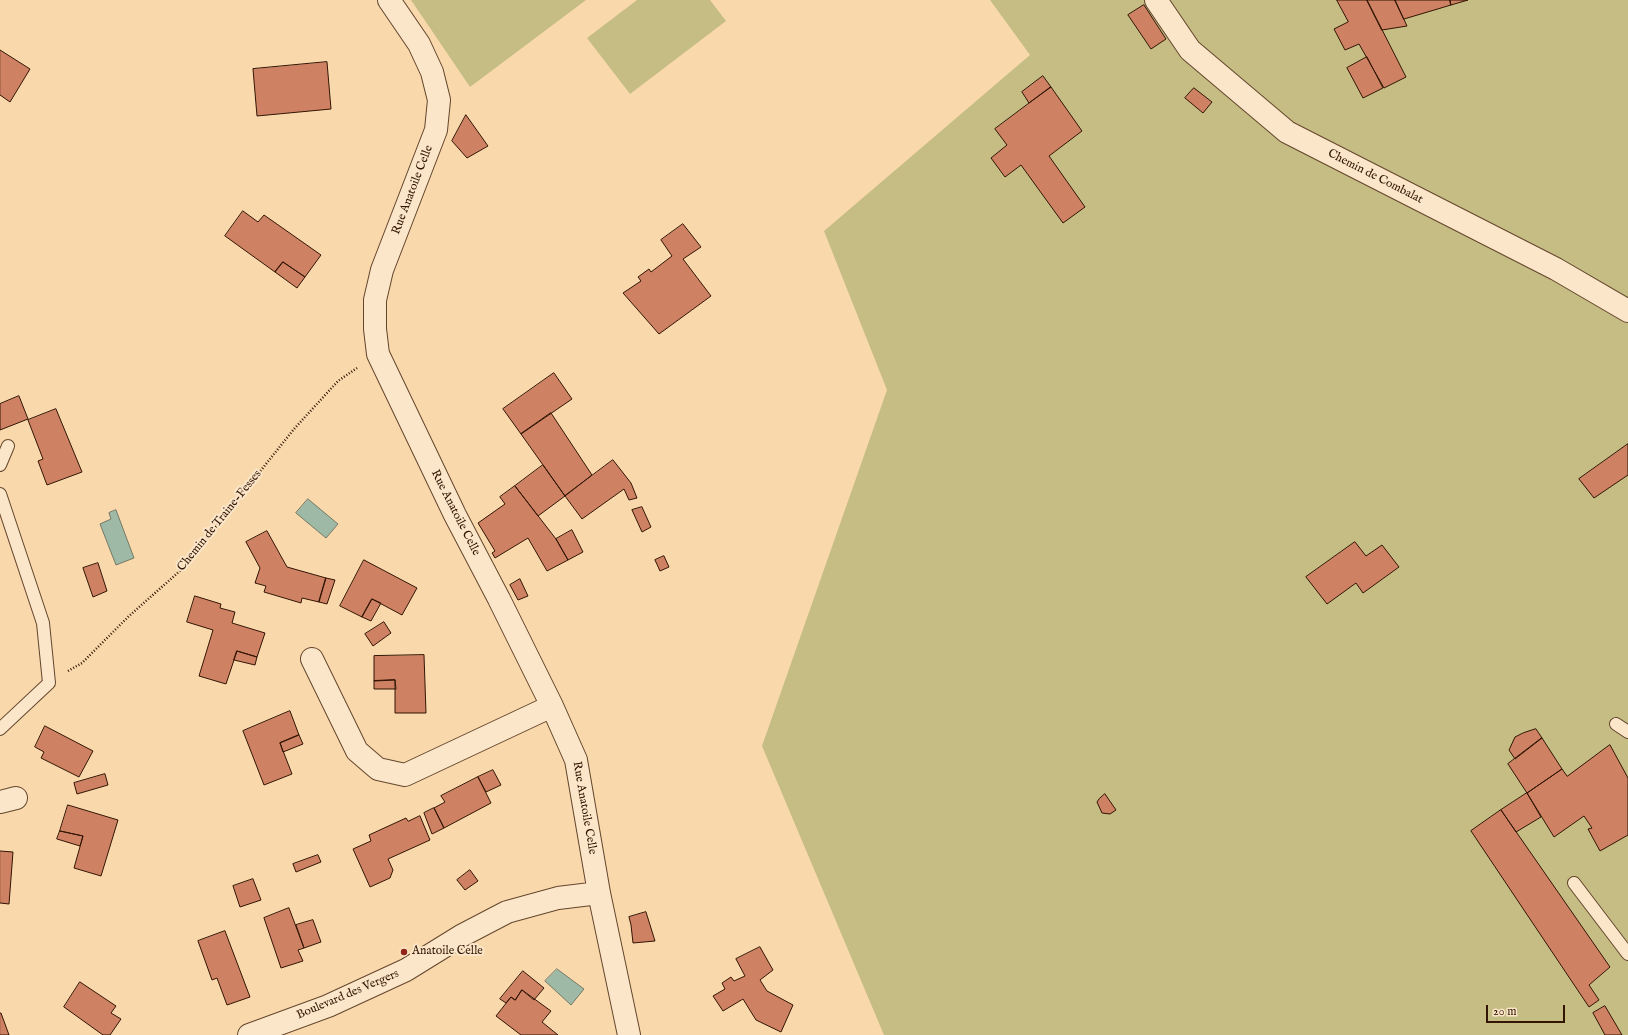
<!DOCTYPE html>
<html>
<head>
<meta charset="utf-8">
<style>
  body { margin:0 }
  #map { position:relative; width:1628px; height:1035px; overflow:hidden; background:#f9d9ac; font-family:"IM FELL English",serif }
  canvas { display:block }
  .scale { position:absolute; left:1486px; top:1005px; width:79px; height:18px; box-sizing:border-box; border:2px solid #321503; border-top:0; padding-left:5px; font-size:12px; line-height:14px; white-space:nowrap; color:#321503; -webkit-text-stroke:3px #fbe6c9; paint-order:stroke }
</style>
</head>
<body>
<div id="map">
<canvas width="1628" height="1035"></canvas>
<div class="scale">20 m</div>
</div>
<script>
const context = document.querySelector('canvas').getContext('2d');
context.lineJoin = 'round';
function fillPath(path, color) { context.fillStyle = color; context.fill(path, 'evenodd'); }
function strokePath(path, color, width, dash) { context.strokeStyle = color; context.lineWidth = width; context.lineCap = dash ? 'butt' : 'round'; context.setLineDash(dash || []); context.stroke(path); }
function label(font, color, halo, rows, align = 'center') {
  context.font = font + ' "IM FELL English",serif'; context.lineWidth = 4; context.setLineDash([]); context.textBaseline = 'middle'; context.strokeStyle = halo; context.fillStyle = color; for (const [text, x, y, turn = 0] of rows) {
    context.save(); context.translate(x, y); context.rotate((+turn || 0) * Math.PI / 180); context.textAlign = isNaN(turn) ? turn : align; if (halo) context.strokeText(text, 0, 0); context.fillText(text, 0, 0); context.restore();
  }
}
const green = new Path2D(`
  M 411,0 L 586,0 L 470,87 Z
  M 637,0 L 710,0 L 726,21 L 630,94 L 587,38 Z
  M 990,0 L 1628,0 L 1628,1035 L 884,1035 L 762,746 L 887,390 L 824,231 L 1030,55 Z`);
const water = new Path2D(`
  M 308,499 L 338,524 L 326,538 L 296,513 Z
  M 116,510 L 134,558 L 116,565 L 100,524 L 111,519 L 109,513 Z
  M 557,969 L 584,989 L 571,1005 L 545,981 Z`);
const building = new Path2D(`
  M 1337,0 L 1367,0 L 1406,77 L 1384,88 L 1359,44 L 1345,50 L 1334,29 L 1348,22 Z
  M 1367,0 L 1395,0 L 1407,26 L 1382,30 Z
  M 1395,0 L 1450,0 L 1451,5 L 1404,19 Z
  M 1450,0 L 1468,0 L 1451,5 Z
  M 1144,5 L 1166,39 L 1151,49 L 1128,15 Z
  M 0,50 L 30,69 L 10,102 L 0,95 Z
  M 1367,57 L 1383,88 L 1363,98 L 1347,68 Z
  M 327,62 L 331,109 L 257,116 L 253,69 Z
  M 1043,76 L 1051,87 L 1029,103 L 1022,92 Z
  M 1051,87 L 1082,131 L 1049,156 L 1085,207 L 1063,223 L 1021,165 L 1005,177 L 991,158 L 1007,145 L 995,129 Z
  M 1194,88 L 1212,102 L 1203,113 L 1185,98 Z
  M 466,115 L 488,146 L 467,158 L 452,141 Z
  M 243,211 L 258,222 L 264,215 L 321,255 L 305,277 L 283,262 L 275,272 L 225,236 Z
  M 683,224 L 701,247 L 683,259 L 711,296 L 659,334 L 623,293 L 641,281 L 638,277 L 649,269 L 651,272 L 672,256 L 661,240 Z
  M 283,262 L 305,277 L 297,288 L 275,272 Z
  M 554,373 L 572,399 L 521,434 L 503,409 Z
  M 19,396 L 28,419 L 0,430 L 0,404 Z
  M 56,409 L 82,472 L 47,485 L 38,461 L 43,459 L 28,420 Z
  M 551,413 L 592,475 L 565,496 L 521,434 Z
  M 1628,444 L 1628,475 L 1594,498 L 1579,479 Z
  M 613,460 L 631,483 L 637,498 L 629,500 L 624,489 L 582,519 L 565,496 Z
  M 543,465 L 565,496 L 538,516 L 515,486 Z
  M 515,486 L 556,539 L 568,560 L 547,571 L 528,538 L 495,558 L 492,553 L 495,551 L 478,523 L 505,504 L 500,497 Z
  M 642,507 L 651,527 L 642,532 L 632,510 Z
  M 572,530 L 583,552 L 568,560 L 556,539 Z
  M 267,531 L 287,567 L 326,578 L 319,602 L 302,598 L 301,603 L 264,592 L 266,586 L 255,583 L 260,568 L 246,542 Z
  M 1355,542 L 1366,556 L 1382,545 L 1399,567 L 1363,593 L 1356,583 L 1327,604 L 1306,577 Z
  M 664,556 L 669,567 L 660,571 L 655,560 Z
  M 364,560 L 417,588 L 402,615 L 372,599 L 362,617 L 340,606 Z
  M 98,563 L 107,591 L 93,597 L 83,568 Z
  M 326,578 L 335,580 L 327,604 L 319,602 Z
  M 520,579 L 528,596 L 518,600 L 510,585 Z
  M 195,596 L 221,604 L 220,608 L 235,612 L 232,623 L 265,633 L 257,657 L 237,651 L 226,684 L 199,676 L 213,630 L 187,622 Z
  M 372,599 L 381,603 L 371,621 L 362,617 Z
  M 384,622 L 391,633 L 373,646 L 365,634 Z
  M 237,651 L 257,657 L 255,665 L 234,660 Z
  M 424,655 L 426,713 L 395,713 L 395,680 L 374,681 L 374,656 Z
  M 395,680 L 396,689 L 374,689 L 374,681 Z
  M 290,711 L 299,735 L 280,743 L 292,774 L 264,785 L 243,731 Z
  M 45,726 L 93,751 L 79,777 L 41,758 L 44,752 L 35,747 Z
  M 1536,729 L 1542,738 L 1515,759 L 1509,750 L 1515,737 L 1523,733 Z
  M 299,735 L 303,744 L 283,752 L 280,743 Z
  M 1542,738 L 1562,769 L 1527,793 L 1508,764 Z
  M 1610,745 L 1628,778 L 1628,835 L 1600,851 L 1588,829 L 1592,828 L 1584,816 L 1554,837 L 1527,793 L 1562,769 L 1567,776 Z
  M 493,770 L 501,785 L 486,792 L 478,777 Z
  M 105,774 L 108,785 L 77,794 L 74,783 Z
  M 478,777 L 491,803 L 444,828 L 434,808 L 445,802 L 441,796 Z
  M 1527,793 L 1541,817 L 1516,832 L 1501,810 Z
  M 1105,794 L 1116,810 L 1110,814 L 1102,813 L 1097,802 L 1099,799 Z
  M 68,805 L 118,820 L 101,876 L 74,868 L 83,836 L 60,831 Z
  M 434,808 L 444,828 L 432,834 L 424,813 Z
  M 1501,810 L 1610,967 L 1589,985 L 1599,1000 L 1589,1007 L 1471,831 Z
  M 420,816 L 430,840 L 388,859 L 393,870 L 390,878 L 370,887 L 353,849 L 371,841 L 369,835 L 406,818 L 408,821 Z
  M 60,831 L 83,836 L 80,846 L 57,839 Z
  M 0,851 L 13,852 L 9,904 L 0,903 Z
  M 318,855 L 321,862 L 296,872 L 293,864 Z
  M 470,870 L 478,881 L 465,890 L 457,880 Z
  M 253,879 L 261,900 L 240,907 L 233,886 Z
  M 289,908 L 304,948 L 298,950 L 303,961 L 281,968 L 264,918 Z
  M 646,912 L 655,941 L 633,943 L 631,925 L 629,917 Z
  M 313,920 L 321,942 L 304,948 L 296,925 Z
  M 225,931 L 250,997 L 227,1005 L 217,978 L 212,980 L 198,941 Z
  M 760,947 L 773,970 L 760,980 L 767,991 L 793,1005 L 781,1032 L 756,1020 L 743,999 L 723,1011 L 713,996 L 725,989 L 722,983 L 731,977 L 734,981 L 745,976 L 736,959 Z
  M 523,971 L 544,988 L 534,1000 L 522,990 L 515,1000 L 511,997 L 506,1003 L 500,999 Z
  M 80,982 L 116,1006 L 111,1013 L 121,1019 L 110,1035 L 103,1035 L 64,1007 Z
  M 522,990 L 551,1011 L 542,1022 L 558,1035 L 521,1035 L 496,1016 L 511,997 L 515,1000 Z
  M 1605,1006 L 1622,1035 L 1605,1035 L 1593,1013 Z
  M 0,1013 L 1,1013 L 9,1035 L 0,1035 Z`);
const path = new Path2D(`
  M 68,671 L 82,663 L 128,617 L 182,569 L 294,429 L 338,381 L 357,368`);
const lane = new Path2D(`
  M 0,465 L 8,446
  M 0,494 L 43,623 L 49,683 L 0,729
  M 1616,724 L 1628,732
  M 1574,883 L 1628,954`);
const street = new Path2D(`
  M 389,0 L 419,44 L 432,72 L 439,100 L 436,130 L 382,270 L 375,300 L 375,329 L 378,354 L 455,515 L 499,599 L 552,706 L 576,760 L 599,893 L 629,1035
  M 1156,0 L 1190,50 L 1287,132 L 1556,269 L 1628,311
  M 312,659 L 357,751 L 378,769 L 405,775 L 552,706
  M 0,802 L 16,798
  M 249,1035 L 328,1006 L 406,970 L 461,936 L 507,912 L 558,898 L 599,893`);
const markers = [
  [404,952,4,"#8f2418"]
];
const streetNames = [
  ["Chemin de Combalat",1375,177,27],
  ["Rue Anatoile Celle",413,190,-69],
  ["Rue Anatoile Celle",455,513,63],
  ["Chemin de Traine-Fesses",220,521,-51],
  ["Rue Anatoile Celle",584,808,80],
  ["Boulevard des Vergers",348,995,-23]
];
const poiNames = [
  ["Anatoile Celle",412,952]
];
fillPath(green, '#c5bd84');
fillPath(water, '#9ebaa7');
strokePath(water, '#737865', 1);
fillPath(building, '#ce8163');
strokePath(building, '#321503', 1);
strokePath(lane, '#64462d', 14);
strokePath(street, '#64462d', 24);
strokePath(path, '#321503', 2.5, [1, 2]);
strokePath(lane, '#fbe6c9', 12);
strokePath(street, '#fbe6c9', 22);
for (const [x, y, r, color] of markers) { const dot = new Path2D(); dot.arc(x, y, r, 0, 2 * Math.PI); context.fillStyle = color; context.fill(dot); strokePath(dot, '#fbe6c9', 1.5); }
label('12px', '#321503', '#fbe6c9', streetNames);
label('12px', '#321503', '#fbe6c9', poiNames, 'left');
</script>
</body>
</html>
